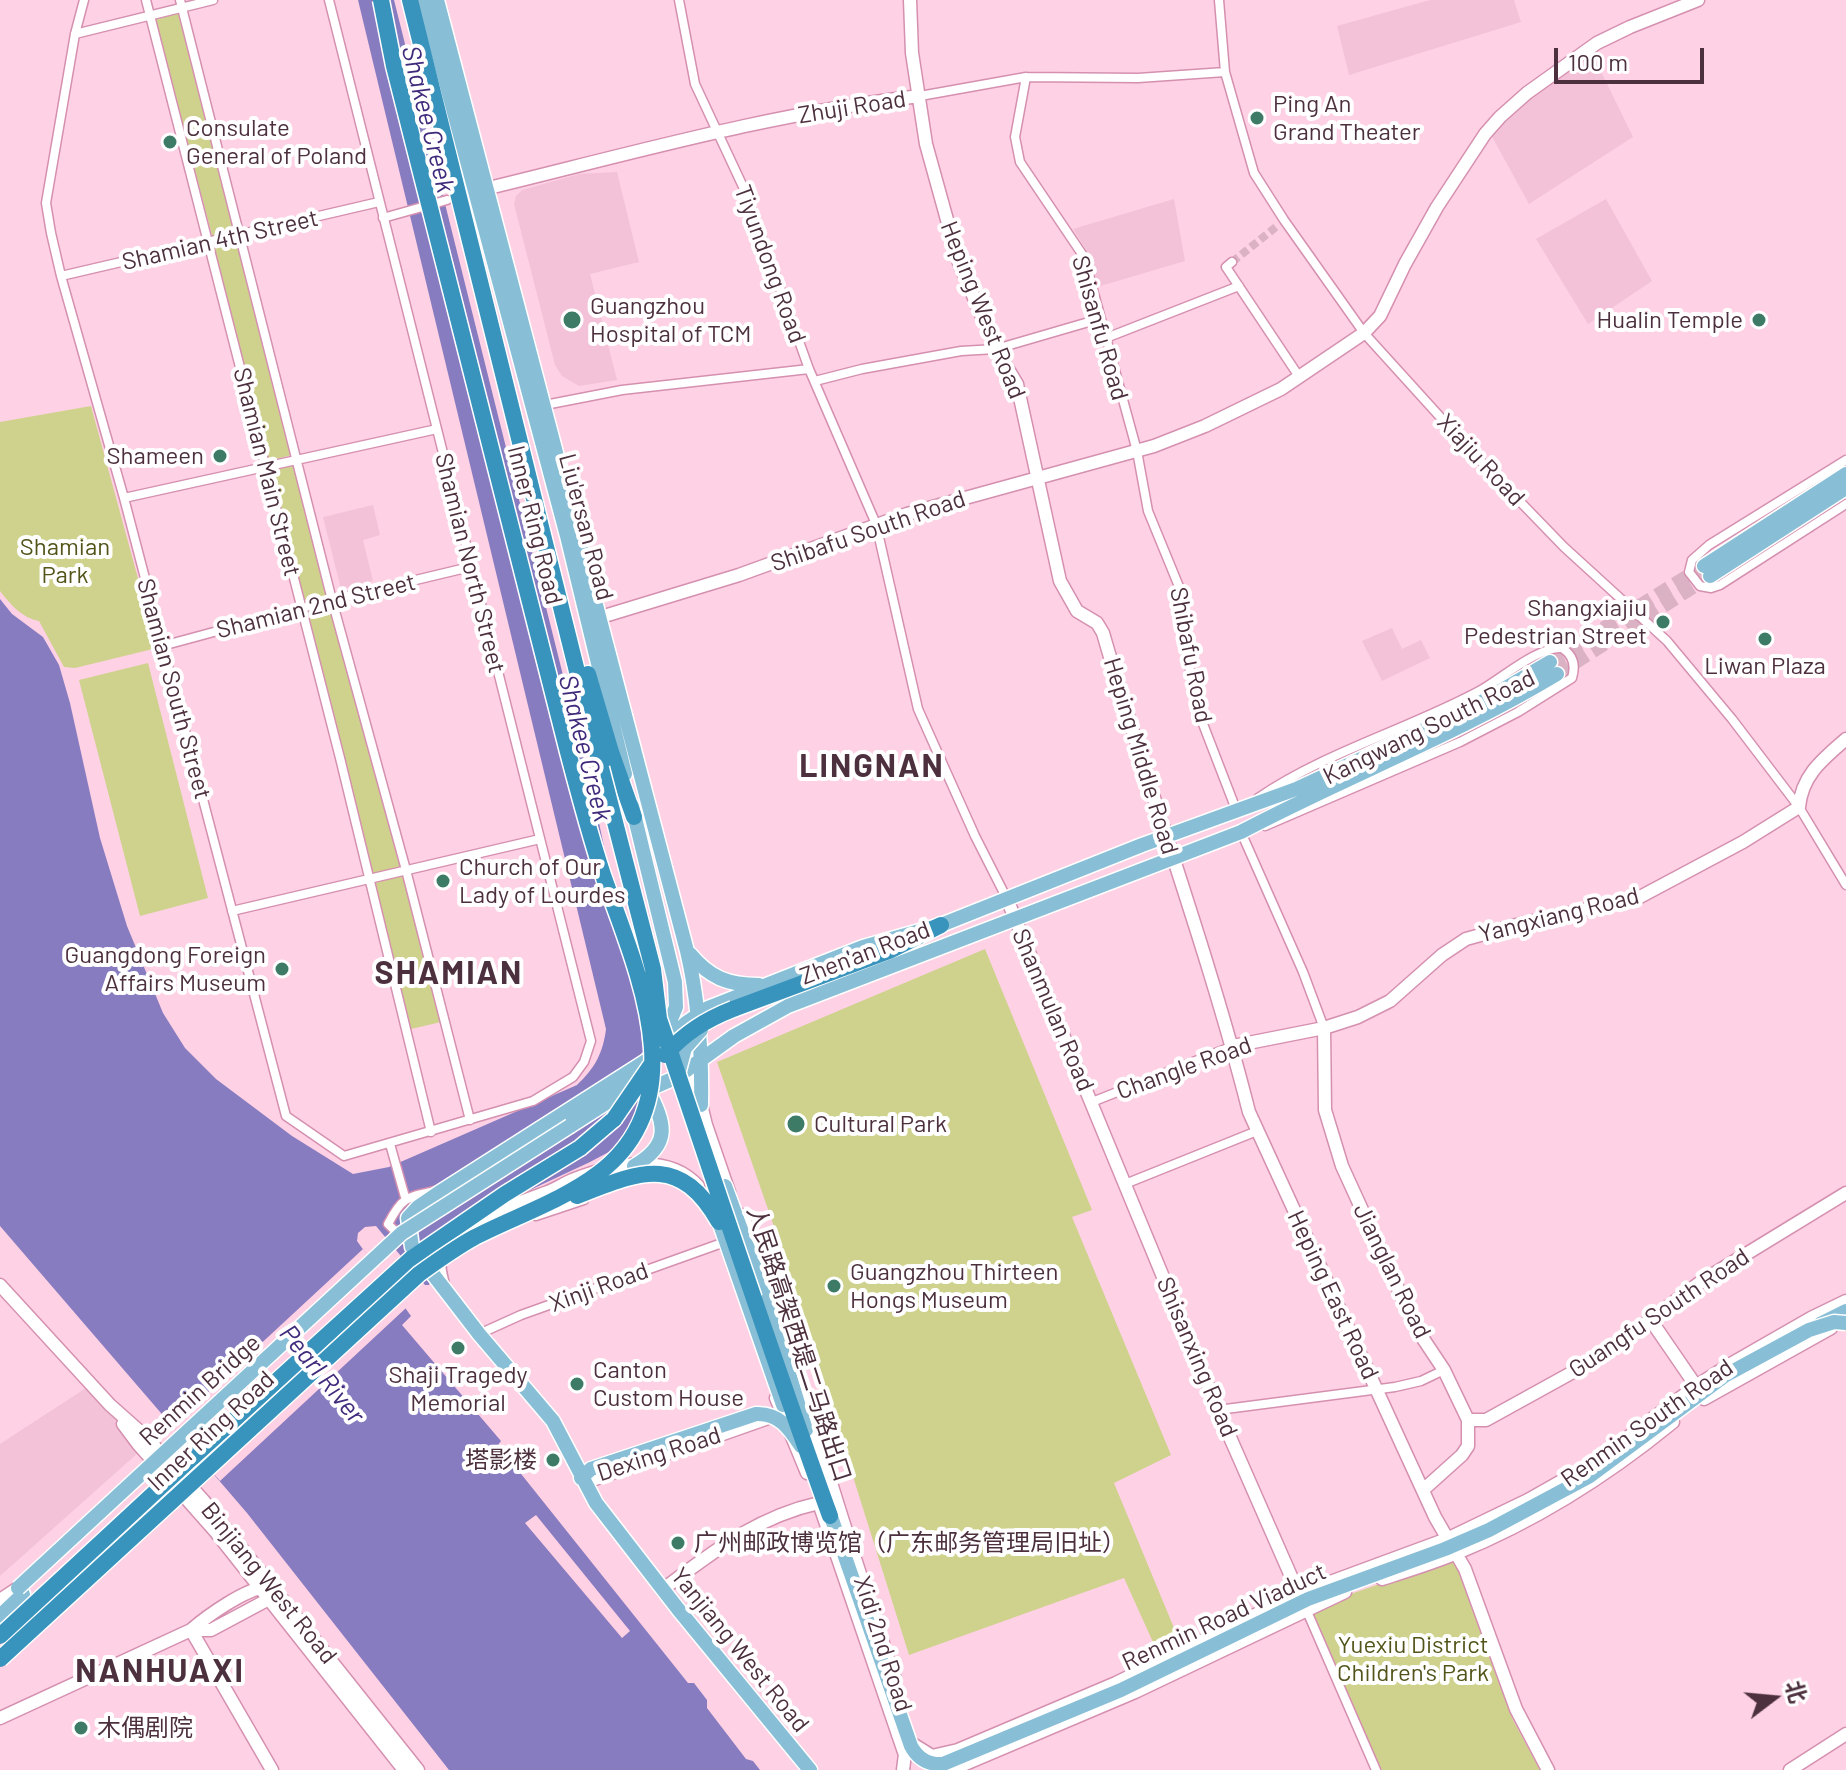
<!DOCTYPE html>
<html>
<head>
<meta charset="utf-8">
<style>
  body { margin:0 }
  #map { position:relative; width:1846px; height:1770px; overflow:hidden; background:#fed1e5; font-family:Barlow,"Noto Sans SC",sans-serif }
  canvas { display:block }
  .north { position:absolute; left:1734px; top:1658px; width:80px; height:80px; -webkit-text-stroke:6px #fff; paint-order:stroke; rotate:74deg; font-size:22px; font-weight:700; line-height:32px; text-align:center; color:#4d303e }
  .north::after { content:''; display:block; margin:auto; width:28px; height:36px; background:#4d303e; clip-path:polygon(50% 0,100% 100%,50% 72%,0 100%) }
  .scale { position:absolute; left:1554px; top:48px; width:150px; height:36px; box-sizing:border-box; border:4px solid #4d303e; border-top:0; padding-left:10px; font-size:24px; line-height:28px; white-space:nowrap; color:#4d303e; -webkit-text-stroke:6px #fff; paint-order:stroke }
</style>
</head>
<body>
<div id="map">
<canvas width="1846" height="1770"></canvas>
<div class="north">北</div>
<div class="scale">100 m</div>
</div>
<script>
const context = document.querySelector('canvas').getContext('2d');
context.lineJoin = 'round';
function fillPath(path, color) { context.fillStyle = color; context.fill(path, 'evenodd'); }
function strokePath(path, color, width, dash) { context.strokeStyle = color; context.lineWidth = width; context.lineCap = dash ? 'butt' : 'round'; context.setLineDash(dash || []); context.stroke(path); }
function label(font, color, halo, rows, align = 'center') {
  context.font = font + ' Barlow,"Noto Sans SC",sans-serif'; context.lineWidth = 8; context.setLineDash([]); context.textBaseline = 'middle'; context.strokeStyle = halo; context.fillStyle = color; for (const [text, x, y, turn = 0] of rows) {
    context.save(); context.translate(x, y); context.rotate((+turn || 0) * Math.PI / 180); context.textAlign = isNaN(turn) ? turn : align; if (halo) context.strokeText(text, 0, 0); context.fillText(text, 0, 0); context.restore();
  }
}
const built = new Path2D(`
  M 1430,0 L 1514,0 L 1521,22 L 1349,75 L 1337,26 Z
  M 1591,51 L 1633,137 L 1529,204 L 1490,133 L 1542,85 Z
  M 617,172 L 639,262 L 590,274 L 617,380 L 579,386 L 562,376 L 555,365 L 514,204 L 516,196 L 522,190 L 579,174 Z
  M 1174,199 L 1185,261 L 1097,287 L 1087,251 L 1073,229 Z
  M 1606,199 L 1652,281 L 1588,324 L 1536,239 Z
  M 373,505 L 380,535 L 363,540 L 373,581 L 341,589 L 323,517 Z
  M 1392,628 L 1402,649 L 1421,640 L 1430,658 L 1382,681 L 1362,641 Z
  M 89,1386 L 107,1406 L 139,1452 L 0,1576 L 0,1444 Z`);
const green = new Path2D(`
  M 182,13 L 235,233 L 213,239 L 155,19 Z
  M 237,239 L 292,455 L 268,461 L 214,245 Z
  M 91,406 L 157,648 L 75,668 L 64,667 L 39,621 C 22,618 10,604 0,591 L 0,422 Z
  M 295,464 L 328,597 L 303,605 L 271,471 Z
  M 329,604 L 402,867 L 373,874 L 305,611 Z
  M 148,663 L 208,898 L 140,916 L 79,680 Z
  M 404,875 L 441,1022 L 411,1029 L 375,883 Z
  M 985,949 L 1092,1210 L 1072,1217 L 1171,1455 L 1114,1483 L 1179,1640 L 1157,1651 L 1124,1578 L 909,1655 L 779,1241 L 717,1062 Z
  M 1454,1558 L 1513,1720 L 1540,1770 L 1381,1770 L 1312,1612 L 1345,1596 Z`);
const water = new Path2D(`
  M 358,0 L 394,0 L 594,799 L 639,1013 L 650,1114 L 647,1125 L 637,1137 L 590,1162 L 498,1205 L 427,1255 L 431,1281 L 429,1285 L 425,1285 L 376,1226 L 365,1227 L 358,1233 L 357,1241 L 411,1316 L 402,1325 L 501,1441 L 498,1445 L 688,1683 L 694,1683 L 707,1700 L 707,1708 L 746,1759 L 753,1761 L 760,1770 L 449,1770 L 247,1513 L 0,1226 L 0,599 L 12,614 L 43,637 L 59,665 L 70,703 L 100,838 L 127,926 L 163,1013 L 185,1048 L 216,1079 L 292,1136 L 353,1174 L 389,1167 L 577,1085 C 595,1068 603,1053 606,1029 Z`);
const pier = new Path2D(`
  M 363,1249 L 406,1308 L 220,1481 L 172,1426 Z
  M 536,1515 L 630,1631 L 622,1638 L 525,1523 Z`);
const streetTunnel = new Path2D(`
  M 1232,262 L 1276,227`);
const primaryTunnel = new Path2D(`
  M 1550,662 L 1704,566
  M 1557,674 L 1710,576`);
const street = new Path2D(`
  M 84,0 L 75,34 L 46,203 L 51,233 L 61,276 L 124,498 L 286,1116 L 344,1156 L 533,1101 L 573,1077 L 584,1062 L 591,1041 L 329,0
  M 146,0 L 340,758 L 431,1132
  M 180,0 L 332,600 L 406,870 L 470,1120
  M 679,0 L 695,84 L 745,191 L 809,369 L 876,524 L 918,709 L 975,836 L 1007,899
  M 1219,0 L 1225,72 L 1254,173 L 1284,220 L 1364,333 L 1471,451 L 1564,547 L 1667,641 L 1732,719 L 1799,807 L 1846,885
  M 75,34 L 213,0
  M 1026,77 L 1015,137 L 1020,162 L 1084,257 L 1137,451 L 1148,511 L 1180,589 L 1187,655 L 1198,711 L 1237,812
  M 920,96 L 1026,77 L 1138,78 L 1225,72
  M 383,218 L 447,200
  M 1232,262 L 1226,267 L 1300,378
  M 61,276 L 379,202
  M 1106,338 L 1239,286
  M 815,381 L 862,369 L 961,351 L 996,349 L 1099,319
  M 545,405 L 622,390 L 809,369
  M 1846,460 L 1709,545 L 1692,560 L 1689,572 L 1700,586 L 1711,588 L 1720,585 L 1846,504
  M 124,498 L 437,429
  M 162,646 L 332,600 L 470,567
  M 1258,798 C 1325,752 1409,729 1481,690 C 1502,678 1539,646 1562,648 C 1573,655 1576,665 1572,678 L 1518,712 L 1460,742 L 1265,826
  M 1244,832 L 1241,832 L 1303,972 L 1324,1028
  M 232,911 L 540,839
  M 1092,1102 L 1233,1046
  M 390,1144 L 405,1197
  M 1125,1184 L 1257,1131
  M 536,1216 L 584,1200
  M 402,1238 L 388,1224 C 402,1197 407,1197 435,1191
  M 479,1334 L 521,1315 L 722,1243
  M 1218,1410 L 1395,1387 L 1421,1381 L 1444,1370
  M 1306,1609 L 1376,1770`);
const secondary = new Path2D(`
  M 910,0 L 912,53 L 926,144 L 959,263 L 996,349 L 1017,384 L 1060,581 L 1077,611 L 1097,623 L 1103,633 C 1149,793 1208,950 1249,1112 L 1435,1517 L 1465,1569 L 1516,1709 L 1548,1770
  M 485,189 C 629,154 773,113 920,96
  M 601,617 L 739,575 L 907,514 L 1154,446 L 1205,426 L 1281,389 L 1364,333 L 1380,316 L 1405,264 L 1437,207 L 1485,134 L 1500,117 L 1527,93 L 1597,43 L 1630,27 L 1698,0
  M 1007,899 L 1218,1410 L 1301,1599
  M 1324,1028 L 1325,1110 L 1342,1166 L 1416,1328 L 1444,1370 L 1468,1420 L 1468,1446 L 1462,1455 L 1423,1490
  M 1233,1046 L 1324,1028 L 1358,1017 L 1390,1001 L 1442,955 L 1466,939 L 1524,923 L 1638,898 L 1743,842 L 1799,807 C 1802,775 1823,759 1846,739
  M 690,1060 L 706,1125 L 729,1192
  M 742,1215 C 776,1285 798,1371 820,1446 C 843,1525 869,1602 895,1679
  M 0,1285 L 110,1405 L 145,1436 L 203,1500 L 418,1770
  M 443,1285 C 441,1275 437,1265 441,1255 C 456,1224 515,1204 545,1193 C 554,1190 563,1184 572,1180 C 610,1165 667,1151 698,1186
  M 1650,1319 L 1696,1386
  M 776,1398 L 807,1473
  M 1704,1399 L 1831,1328
  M 1468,1420 L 1486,1420 L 1602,1356 L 1702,1281 L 1846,1193
  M 123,1424 L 138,1444 L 215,1531 L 404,1770
  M 581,1478 L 595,1479 L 771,1417
  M 821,1509 L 904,1752
  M 1382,1579 C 1407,1571 1433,1563 1457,1553 C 1536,1521 1607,1476 1673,1422
  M 662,1590 C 713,1552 756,1517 819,1503
  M 0,1600 L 18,1588
  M 191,1630 L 272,1770
  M 191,1630 L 211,1630 L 269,1599 L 271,1594
  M 0,1718 L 191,1630 C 207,1616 245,1589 266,1587
  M 898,1735 L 932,1756 L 958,1750 L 1116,1683 L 1298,1594 L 1447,1539 L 1528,1500 L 1595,1462 L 1696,1386 L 1729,1365 L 1811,1318 L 1846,1301
  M 903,1770 L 906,1746
  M 951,1770 L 1135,1692 L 1345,1592
  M 1790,1770 L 1846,1734`);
const primary = new Path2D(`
  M 424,0 L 567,536 L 625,774
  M 437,0 L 687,951 C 699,1002 702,1053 701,1105
  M 1704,566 L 1846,474
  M 1710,576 L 1846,488
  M 632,806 L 675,982 L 676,1007 L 662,1041
  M 690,954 C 710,978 728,985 759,985
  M 643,1092 L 677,1077 L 734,1036 L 788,1006 L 1241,832 C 1345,777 1456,735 1557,674
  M 570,1126 L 623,1092 L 633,1080
  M 634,1166 C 672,1144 665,1124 648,1090
  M 725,1186 L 767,1300
  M 1820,1324 L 1846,1311
  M 581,1478 L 591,1469 L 612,1462
  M 0,1616 L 23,1594
  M 810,1770 L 678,1609 L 596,1503 L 553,1421 L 479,1334 L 412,1247 L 408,1218 L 418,1207 L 437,1194 L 646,1061 L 686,1023 L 708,1008 L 863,947 L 941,925 L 1142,845 L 1296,789 L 1473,707 L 1550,662`);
const highway = new Path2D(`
  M 410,0 L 601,768
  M 588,674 L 611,752 L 634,817
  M 733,1009 L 889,951 L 941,925
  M 192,1458 L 412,1258 L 505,1194 L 580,1148 L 614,1119`);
const primaryBridge = new Path2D(`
  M 678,1074 L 685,1048 L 701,1030
  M 716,1213 L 783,1405
  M 767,1300 L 806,1430
  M 612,1462 L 756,1414 C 779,1413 789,1428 801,1446
  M 828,1508 L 911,1746 C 918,1759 928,1765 943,1764 L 1121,1690 L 1308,1599 L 1445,1549 L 1489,1530 L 1590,1476 L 1726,1375 L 1809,1330 L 1834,1322 L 1846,1323
  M 18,1588 L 402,1233 L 570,1126`);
const highwayBridge = new Path2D(`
  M 601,768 L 653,969 L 659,1019
  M 656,1010 C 714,1179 769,1348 830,1516
  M 665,1055 C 685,1033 705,1020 733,1009
  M 614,1119 L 651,1065
  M 577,1196 C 639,1172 679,1152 719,1222
  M 0,1636 L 192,1458
  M 0,1659 L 419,1274 C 437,1261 455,1248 475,1237 C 516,1216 562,1201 599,1173 C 698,1098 635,967 603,875 C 590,835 579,794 568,752 L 394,66 L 381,0`);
const markers = [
  [1257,118,8,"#3d7b67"],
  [170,142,8,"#3d7b67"],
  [572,320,10,"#3d7b67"],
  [1759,320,8,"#3d7b67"],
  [220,456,8,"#3d7b67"],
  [1663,622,8,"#3d7b67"],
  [1765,639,8,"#3d7b67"],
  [443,881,8,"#3d7b67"],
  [282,969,8,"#3d7b67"],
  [796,1124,10,"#3d7b67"],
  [834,1286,8,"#3d7b67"],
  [458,1348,8,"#3d7b67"],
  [577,1384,8,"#3d7b67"],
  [553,1460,8,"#3d7b67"],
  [678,1543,8,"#3d7b67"],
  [81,1728,8,"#3d7b67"]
];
const poiNames = [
  ["Ping An",1273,104],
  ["Grand Theater",1273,132],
  ["Consulate",186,128],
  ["General of Poland",186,156],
  ["Guangzhou",590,306],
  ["Hospital of TCM",590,334],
  ["Hualin Temple",1743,320,"right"],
  ["Shameen",204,456,"right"],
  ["Shangxiajiu",1647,608,"right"],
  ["Pedestrian Street",1647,636,"right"],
  ["Liwan Plaza",1765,666,"center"],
  ["Church of Our",459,867],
  ["Lady of Lourdes",459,895],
  ["Guangdong Foreign",266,955,"right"],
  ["Affairs Museum",266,983,"right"],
  ["Cultural Park",814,1124],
  ["Guangzhou Thirteen",850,1272],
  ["Hongs Museum",850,1300],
  ["Canton",593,1370],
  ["Custom House",593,1398],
  ["Shaji Tragedy",458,1375,"center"],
  ["Memorial",458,1403,"center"],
  ["塔影楼",537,1460,"right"],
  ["广州邮政博览馆（广东邮务管理局旧址）",694,1543],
  ["木偶剧院",97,1728]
];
const streetNames = [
  ["Zhuji Road",852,107,-9],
  ["Shamian 4th Street",220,240,-13],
  ["Tiyundong Road",770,264,70],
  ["Heping West Road",983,310,68],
  ["Shisanfu Road",1100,328,74],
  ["Xiajiu Road",1481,460,47],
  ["Shamian Main Street",267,472,76],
  ["Inner Ring Road",535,525,76],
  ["Liu'ersan Road",586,527,75],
  ["Shibafu South Road",868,531,-19],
  ["Shamian North Street",470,563,76],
  ["Shamian 2nd Street",316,606,-14],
  ["Shibafu Road",1191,655,79],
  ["Shamian South Street",174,689,75],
  ["Kangwang South Road",1429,727,-26],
  ["Heping Middle Road",1141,756,73],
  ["Yangxiang Road",1559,915,-14],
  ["Zhen'an Road",865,953,-21],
  ["Shanmulan Road",1053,1010,67],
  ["Changle Road",1184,1068,-20],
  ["Jianglan Road",1392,1271,64],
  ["Xinji Road",599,1287,-20],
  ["Heping East Road",1333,1295,65],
  ["Guangfu South Road",1659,1313,-34],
  ["人民路高架西堤二马路出口",799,1344,72],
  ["Shisanxing Road",1197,1357,67],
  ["Renmin Bridge",200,1390,-42],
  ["Renmin South Road",1647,1423,-35],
  ["Inner Ring Road",211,1431,-43],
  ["Dexing Road",659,1454,-18],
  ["Binjiang West Road",269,1583,51],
  ["Renmin Road Viaduct",1224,1617,-25],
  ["Xidi 2nd Road",883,1644,72],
  ["Yanjiang West Road",740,1650,51]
];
const parkNames = [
  ["Shamian",65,547],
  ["Park",65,575],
  ["Yuexiu District",1413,1645],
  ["Children's Park",1413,1673]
];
const waterNames = [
  ["Shakee Creek",428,119,76],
  ["Shakee Creek",585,748,76],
  ["Pearl River",322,1374,51]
];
const districtNames = [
  ["LINGNAN",872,766],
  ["SHAMIAN",449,973],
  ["NANHUAXI",160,1671]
];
fillPath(built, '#f3c2d8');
fillPath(green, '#cfd28c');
fillPath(water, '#877cc0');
fillPath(pier, '#fed1e5');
strokePath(streetTunnel, '#dbb1c4', 8, [8, 4]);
strokePath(primaryTunnel, '#dbb1c4', 14, [14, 7]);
strokePath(street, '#d590b0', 11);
strokePath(secondary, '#d590b0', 15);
strokePath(primary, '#fff', 17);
strokePath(highway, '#fff', 19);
strokePath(street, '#fff', 8);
strokePath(secondary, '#fff', 12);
strokePath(primary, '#88bfd7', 14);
strokePath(highway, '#3894bc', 16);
strokePath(primaryBridge, '#fff', 17, []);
strokePath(highwayBridge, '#fff', 19, []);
strokePath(primaryBridge, '#88bfd7', 14);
strokePath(highwayBridge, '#3894bc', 16);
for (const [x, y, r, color] of markers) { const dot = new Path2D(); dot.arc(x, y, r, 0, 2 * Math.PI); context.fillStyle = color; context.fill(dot); strokePath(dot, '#fff', 3); }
label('24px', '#4d303e', '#fff', poiNames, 'left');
label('24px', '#4d303e', '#fff', streetNames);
label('24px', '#525419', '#fff', parkNames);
label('italic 26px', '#3f2a7b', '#fff', waterNames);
context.letterSpacing = '2px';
label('bold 32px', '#4d303e', '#fff', districtNames);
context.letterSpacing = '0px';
</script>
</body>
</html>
